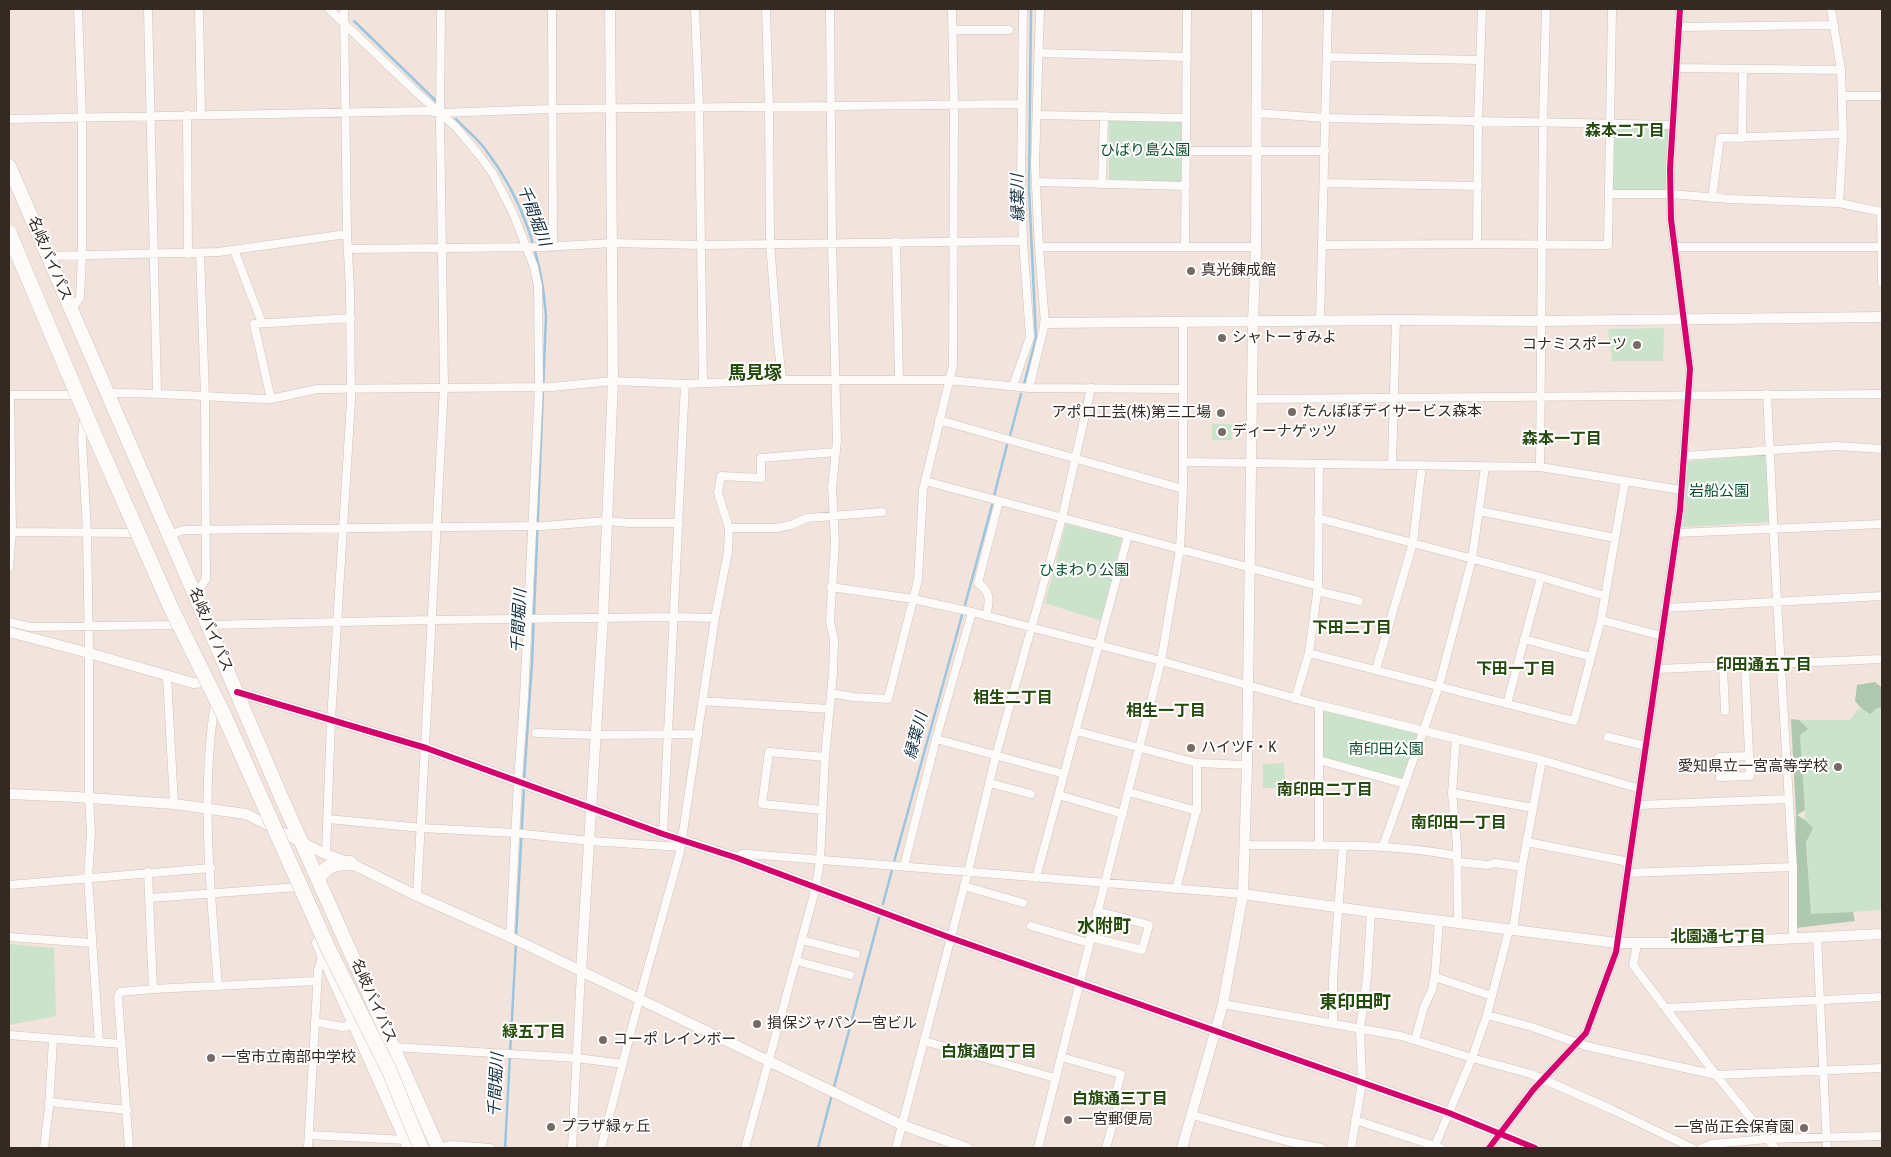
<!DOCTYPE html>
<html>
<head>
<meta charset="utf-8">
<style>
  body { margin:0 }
  #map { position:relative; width:1891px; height:1157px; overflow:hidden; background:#f2e4dc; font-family:"Roboto Condensed",sans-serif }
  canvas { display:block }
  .frame { position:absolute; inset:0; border:10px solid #352923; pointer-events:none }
</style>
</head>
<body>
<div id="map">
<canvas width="1891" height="1157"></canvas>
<div class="frame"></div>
</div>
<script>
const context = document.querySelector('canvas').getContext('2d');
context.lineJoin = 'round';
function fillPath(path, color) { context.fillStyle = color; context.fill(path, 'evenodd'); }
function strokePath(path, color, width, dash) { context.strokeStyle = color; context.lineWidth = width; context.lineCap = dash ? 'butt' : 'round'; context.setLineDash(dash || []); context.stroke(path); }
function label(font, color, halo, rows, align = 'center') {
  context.font = font + ' "Roboto Condensed","Noto Sans JP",sans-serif'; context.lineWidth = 4; context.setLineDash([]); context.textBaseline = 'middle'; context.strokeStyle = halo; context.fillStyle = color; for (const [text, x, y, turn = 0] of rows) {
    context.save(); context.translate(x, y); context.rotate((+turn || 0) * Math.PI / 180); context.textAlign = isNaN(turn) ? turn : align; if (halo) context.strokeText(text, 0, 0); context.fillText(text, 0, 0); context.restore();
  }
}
const green = new Path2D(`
  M 1109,121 L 1181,122 L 1181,182 L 1109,180 Z
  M 1612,126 L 1669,129 L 1667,191 L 1612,191 Z
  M 1664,328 L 1663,361 L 1612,361 L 1608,329 Z
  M 1212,424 L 1232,424 L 1232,440 L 1212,440 Z
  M 1765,455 L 1770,522 L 1683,527 L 1688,461 Z
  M 1066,524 L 1122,538 L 1101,621 L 1045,603 Z
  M 1882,707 L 1882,910 L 1811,915 L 1799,720 L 1850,720 L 1858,709 Z
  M 1325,711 L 1417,733 L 1403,779 L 1323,757 L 1322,713 Z
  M 1284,763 L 1285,788 L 1263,788 L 1263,764 Z
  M 9,944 L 54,948 L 56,1016 L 9,1025 Z`);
const forest = new Path2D(`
  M 1875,682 L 1882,688 L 1882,707 L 1877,708 L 1870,714 L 1861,708 L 1855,701 L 1857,685 Z
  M 1791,719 L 1799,720 L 1808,729 L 1800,735 L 1805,810 L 1797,815 L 1805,820 L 1813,828 L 1806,842 L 1811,914 L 1853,912 L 1855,921 L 1796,928 L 1794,926 L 1796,815 Z`);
const stream = new Path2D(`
  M 354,21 L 436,101
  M 456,119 C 465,129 477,138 485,149 C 522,197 542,256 546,316 L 532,663 L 524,780
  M 1024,384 L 1036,338 L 1029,189 L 1031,9
  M 1010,436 L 1021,394
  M 994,496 L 1007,445
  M 965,605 L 992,505
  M 894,862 L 962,615
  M 883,904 L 892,870
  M 516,937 L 524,788
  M 834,1087 L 879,918
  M 505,1148 L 516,943
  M 818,1148 L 831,1098`);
const minor = new Path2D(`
  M 148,9 L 157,392
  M 199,9 L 201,115
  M 329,9 L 417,93 L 456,127 L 480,156 L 493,174 L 513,213 L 534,267 L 538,286 L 539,386 L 524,698 L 518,781 L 510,937
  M 552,9 L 553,247
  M 695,9 L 699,107 L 703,383
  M 766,9 L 769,106 L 770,243 L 777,333 L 782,380
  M 1831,9 L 1841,70 L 1843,138 L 1839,203
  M 1678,27 L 1834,25
  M 952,30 L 1009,30
  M 1038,53 L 1187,57
  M 1327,57 L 1480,60
  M 1676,68 L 1841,70
  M 1842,96 L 1882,96
  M 1257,113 L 1325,118 L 1673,125
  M 187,115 L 188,254
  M 1037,115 L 1186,118
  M 9,119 L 427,111 L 440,113 L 551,109 L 1022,104
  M 1742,138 L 1743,69
  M 1186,151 L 1325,151
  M 1036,182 L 1186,186
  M 1324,183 L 1478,186
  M 1102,184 L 1104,116
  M 1610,194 L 1671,194 L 1730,199 L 1839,203 L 1882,212
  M 1712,198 L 1720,138 L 1843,134
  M 1881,212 L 1882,283
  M 896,242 L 899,380
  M 1477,244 L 1478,121 L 1482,9
  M 1323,245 L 1477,244 L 1608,245 L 1612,9
  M 1039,247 L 1256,247
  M 1185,247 L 1187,9
  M 1674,247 L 1881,247
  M 348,249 L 543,247 L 613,243 L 701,245 L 1023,241
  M 234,250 L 262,323
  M 48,256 L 218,252 L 347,234
  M 71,309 L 80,298 L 82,255 L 82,118 L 78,9
  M 1320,320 L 1328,9
  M 1013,386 L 1030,337 L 1023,241 L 1021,183 L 1023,9
  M 1029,388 L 1045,323 L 1039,247 L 1035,165 L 1040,9
  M 107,393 C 162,392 216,398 271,399 L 254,324 L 351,318
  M 1767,394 L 1777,601 L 1793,869 L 1793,938
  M 9,395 L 79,395
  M 271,399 L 317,389 L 551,387 L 613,381 L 685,384 L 782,380 L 949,380 L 1029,388 L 1183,389
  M 1252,399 L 1882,394
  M 88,418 L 83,424 L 82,439 L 87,532 L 89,653 L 89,798 L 91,832 L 88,878 L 99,1042
  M 939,420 L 1183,489
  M 1683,456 L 1836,446 L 1882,449
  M 1183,462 L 1540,467 L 1681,490
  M 1392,464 L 1396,320
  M 1540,467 L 1543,122 L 1546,9
  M 925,481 L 1318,586
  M 1479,511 L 1615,538
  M 1318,518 L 1541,577 L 1605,596
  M 729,528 L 776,528 L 791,525 L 807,518 L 882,512
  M 9,532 L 138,533
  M 1676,533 L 1882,524
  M 169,535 L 183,530 L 543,526 L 607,521 L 630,523 L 679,523
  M 9,567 L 12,532 L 10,395
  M 831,587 L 913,599 L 972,612
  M 1317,591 L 1359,601
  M 195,595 L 206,579 L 205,397 L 200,253
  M 1665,608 L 1882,596
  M 986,616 C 990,602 991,591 978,583 L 999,501
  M 715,618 L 728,552 L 729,528 L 718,493 L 721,476 L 761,478 L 761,458 L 836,452
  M 1601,620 L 1662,636
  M 9,622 L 30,627 L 180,625
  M 208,625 L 432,620 L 673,617 L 715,618 L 680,852 L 639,1000 L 601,1148
  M 1524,639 L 1591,657
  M 1309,653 L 1574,721 L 1601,620 L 1625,481
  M 1745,666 L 1750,776 L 1720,777 L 1719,757 L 1749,756
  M 1723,667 L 1725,711
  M 1376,669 L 1413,543 L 1422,465
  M 1658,669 L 1882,659
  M 167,677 L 174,804
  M 831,693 L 853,697 L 888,699 L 918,580 L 923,490 L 953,365 L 954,104 L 952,9
  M 1295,699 L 1309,653 L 1318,586 L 1319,464
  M 702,701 L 829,709
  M 215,703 C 200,796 211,893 218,986
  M 1507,704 L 1541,577
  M 1319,705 L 1319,846
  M 1076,731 L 1197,763 L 1247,765
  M 536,733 L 596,735 L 698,734
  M 1608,737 L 1646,746
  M 1456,738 L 1452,793 L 1457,844 L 1458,923
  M 936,739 L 1064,774
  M 1319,760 L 1405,784
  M 990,783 L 1031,794
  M 1129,792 L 1197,811
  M 1452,793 L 1533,808
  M 1059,795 L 1123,814
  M 1638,805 L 1788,799
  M 822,810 L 762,804 L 769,752 L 825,757
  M 328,819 L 422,828 L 515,833 L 590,841 L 681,847
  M 663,834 L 685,384
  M 1527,842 L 1629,862
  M 1245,845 C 1316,846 1387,842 1457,856
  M 1383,846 L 1439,686 L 1472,559 L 1485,467
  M 326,854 L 331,720 L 351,401 L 350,291 L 347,234 L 344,9
  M 737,858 L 742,854 L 748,854 L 1243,894
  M 1457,862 L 1488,865 L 1495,863 L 1522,867
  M 904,866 L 936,739 L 972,612 L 1161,661 L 1319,705 L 1542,760 L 1640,789
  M 148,872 L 153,989
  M 1627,873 L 1793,867
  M 1036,878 L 1128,536
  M 9,885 L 211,868
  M 964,886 L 1023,903
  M 1176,889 L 1197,808 L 1197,763
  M 417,896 L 444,387 L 440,120 L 441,9
  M 150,898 L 298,887
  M 1031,926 L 1089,943
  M 1513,931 L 1522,867 L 1542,760
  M 9,937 L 92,943
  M 1090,937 L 1142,950 L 1149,925 L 1097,911
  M 1817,937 L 1827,1148
  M 802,940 L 856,954
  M 1637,945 L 1633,965 L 1716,1075 L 1775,1148
  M 796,961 L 850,975
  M 1435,977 L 1492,996
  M 1223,1004 L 1401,1036 L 1472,1058 L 1531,1074 L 1613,1110 L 1692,1148
  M 1666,1008 L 1882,997
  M 1487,1015 L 1532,1027 L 1586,1046 L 1716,1075 L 1882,1068
  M 315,1022 L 343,1027 L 355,1024
  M 1333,1024 L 1333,979 L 1343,846
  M 9,1035 L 122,1044
  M 1415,1040 L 1424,1007 L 1432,990 L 1435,974 L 1439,921
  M 924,1041 L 1055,1078
  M 393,1047 L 577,1058 L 623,1064
  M 1061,1057 L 1121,1074 L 1116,1093 L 1120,1097 L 1106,1148
  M 49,1102 L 127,1110
  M 1192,1115 L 1286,1141 L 1321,1148
  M 1355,1120 L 1441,1148
  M 309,1135 L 406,1140
  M 44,1148 L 49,1107 L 53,1040
  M 129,1148 L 118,997 L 120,992 L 153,989 L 317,981
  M 308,1148 L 318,971 L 323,954
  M 439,1148 L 452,1145 L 490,1148
  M 572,1148 L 581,972
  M 745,1148 L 816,887 L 820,860 L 825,757 L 833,673 L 834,640 L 830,621 L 835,542 L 832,487 L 837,441 L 832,243 L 830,9
  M 896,1148 L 968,872 L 996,755 L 1062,518 L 1091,388
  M 1038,1148 L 1161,661 L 1180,549 L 1183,489 L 1183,321
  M 1351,1148 L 1362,1082 L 1360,1029 L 1367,978 L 1371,912
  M 1434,1148 L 1472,1058 L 1487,1015 L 1509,930
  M 1489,1148 L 1533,1090 L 1586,1033 L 1616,952 L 1680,510 L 1690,369 L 1671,219 L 1670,169 L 1680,9
  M 1702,1148 L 1712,1144 L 1767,1139 L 1882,1136`);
const tertiary = new Path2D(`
  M 1045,323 L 1396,320 L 1541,321 L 1882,317
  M 9,632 L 89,653 L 193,683 L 206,682
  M 237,692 L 426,748 L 663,834 L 737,858 L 951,938 L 1449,1113 L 1535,1148
  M 9,794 L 76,797 L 174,804 L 246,814 L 323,853 L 350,863 L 417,896 L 512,938 L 902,1125 L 967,1148
  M 1243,894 L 1371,912 L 1617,943 L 1699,943 L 1882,934
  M 581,972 L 603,618 L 613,381 L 610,9
  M 1182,1148 L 1223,1004 L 1243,894 L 1247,765 L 1253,321 L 1256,247 L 1257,9`);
const trunk = new Path2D(`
  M 9,166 L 195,595 L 282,799 L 438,1148
  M 318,879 C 326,865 335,863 350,863
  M 319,943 L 410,1148`);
const motorwayBridge = new Path2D(`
  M 9,233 L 95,436 L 172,610 L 223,713 L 328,948 L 389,1070 L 421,1148`);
const cycleway = new Path2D(`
  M 237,692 L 426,748 L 663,834 L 737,858 L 951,938 L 1449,1113 L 1535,1148
  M 1489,1148 L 1533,1090 L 1586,1033 L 1616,952 L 1680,510 L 1690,369 L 1671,219 L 1670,169 L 1680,9`);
const markers = [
  [1191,271,5,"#776a64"],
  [1222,338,5,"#776a64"],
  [1637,345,5,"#776a64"],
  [1292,412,5,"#776a64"],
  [1221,413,5,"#776a64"],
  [1222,432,5,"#776a64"],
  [1191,748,5,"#776a64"],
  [1838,767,5,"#776a64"],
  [757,1024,5,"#776a64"],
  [603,1040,5,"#776a64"],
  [211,1058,5,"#776a64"],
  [1068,1120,5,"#776a64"],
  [551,1127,5,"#776a64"],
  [1804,1128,5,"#776a64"]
];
const parkNames = [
  ["ひばり島公園",1145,151],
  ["岩船公園",1719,492],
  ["ひまわり公園",1084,571],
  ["南印田公園",1386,750]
];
const streetNames = [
  ["名岐バイパス",49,259,67],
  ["名岐バイパス",210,630,67],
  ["名岐バイパス",373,1001,66]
];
const poiNames = [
  ["真光錬成館",1201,271],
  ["シャトーすみよ",1232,338],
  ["コナミスポーツ",1627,345,"right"],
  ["たんぽぽデイサービス森本",1302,412],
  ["アポロ工芸(株)第三工場",1211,413,"right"],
  ["ディーナゲッツ",1232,432],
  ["ハイツF・K",1201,748],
  ["愛知県立一宮高等学校",1828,767,"right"],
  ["損保ジャパン一宮ビル",767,1024],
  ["コーポ レインボー",613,1040],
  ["一宮市立南部中学校",221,1058],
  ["一宮郵便局",1078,1120],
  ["プラザ緑ヶ丘",561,1127],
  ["一宮尚正会保育園",1794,1128,"right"]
];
const neighbourhoodNames = [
  ["森本二丁目",1625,132],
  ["森本一丁目",1562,440],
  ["下田二丁目",1352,629],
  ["印田通五丁目",1764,666],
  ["下田一丁目",1516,670],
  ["相生二丁目",1013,699],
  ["相生一丁目",1166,712],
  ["南印田二丁目",1325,791],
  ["南印田一丁目",1459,824],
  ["北園通七丁目",1718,938],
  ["緑五丁目",534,1033],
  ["白旗通四丁目",989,1053],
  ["白旗通三丁目",1120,1100]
];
const waterNames = [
  ["縁葉川",1019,198,-91],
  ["千間堀川",533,216,69],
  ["千間堀川",520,621,-87],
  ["縁葉川",917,736,-75],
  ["千間堀川",497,1085,-87]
];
const quarterNames = [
  ["馬見塚",755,374],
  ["水附町",1104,927],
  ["東印田町",1355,1003]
];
fillPath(green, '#cae3ca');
fillPath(forest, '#aec8af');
strokePath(stream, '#9dc4dd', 2.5);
strokePath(minor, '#cec2bb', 9);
strokePath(tertiary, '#cec2bb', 11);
strokePath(trunk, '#cec2bb', 15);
strokePath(minor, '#fdfbfa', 8);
strokePath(tertiary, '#fdfbfa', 10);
strokePath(trunk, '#fdfbfa', 14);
strokePath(motorwayBridge, '#cec2bb', 16, []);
strokePath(motorwayBridge, '#fdfbfa', 15);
strokePath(cycleway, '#d6006c', 6);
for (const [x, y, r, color] of markers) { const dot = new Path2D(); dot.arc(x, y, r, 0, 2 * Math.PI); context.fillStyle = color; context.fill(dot); strokePath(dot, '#fff', 2); }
label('15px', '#08512b', '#fff', parkNames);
label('15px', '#352923', '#fff', streetNames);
label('15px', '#352923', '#fff', poiNames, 'left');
label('bold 16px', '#254b0c', '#fff', neighbourhoodNames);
label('italic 16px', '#122e40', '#fff', waterNames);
label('bold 18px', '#254b0c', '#fff', quarterNames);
</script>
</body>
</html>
